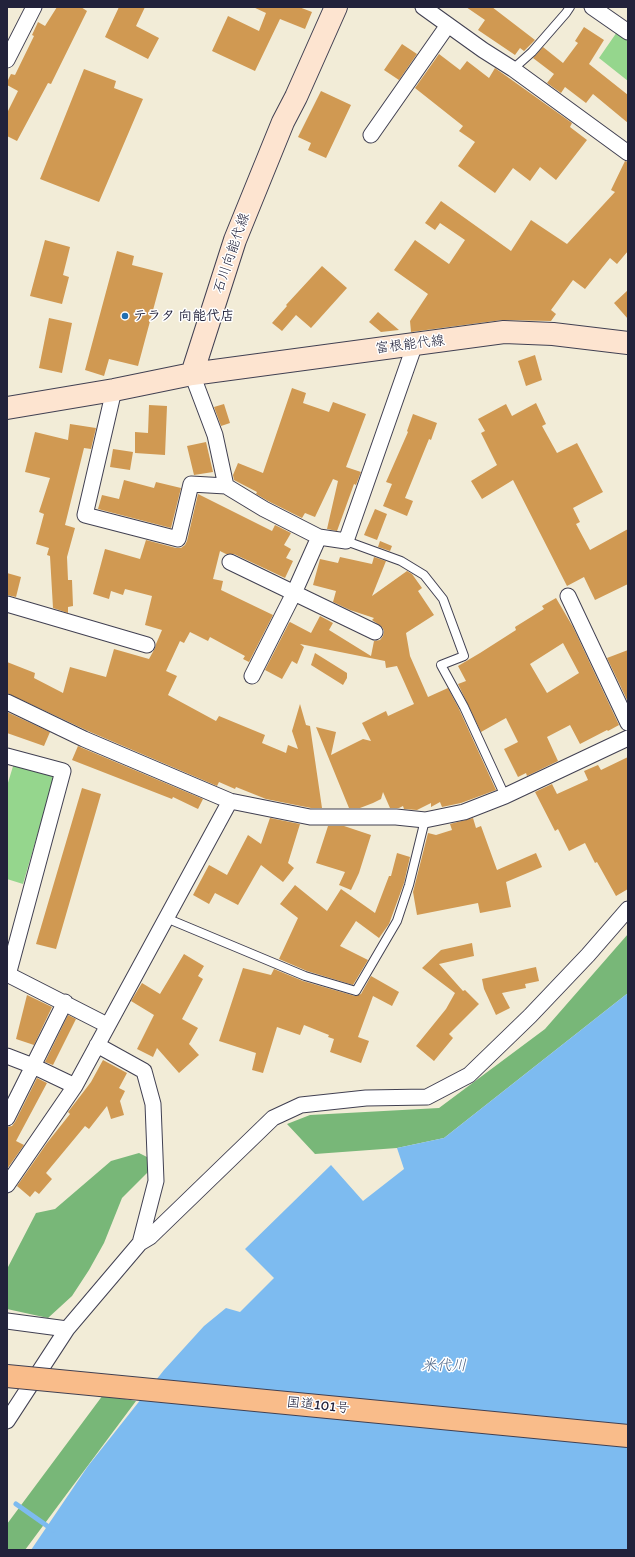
<!DOCTYPE html>
<html>
<head>
<meta charset="utf-8">
<style>
  body { margin:0 }
  #map { position:relative; width:635px; height:1557px; overflow:hidden; background:#f2ecd7; font-family:Itim,sans-serif }
  canvas { display:block }
  .frame { position:absolute; inset:0; border:8px solid #22223b; pointer-events:none }
</style>
</head>
<body>
<div id="map">
<canvas width="635" height="1557"></canvas>
<div class="frame"></div>
</div>
<script>
const context = document.querySelector('canvas').getContext('2d');
context.lineJoin = 'round';
function fillPath(path, color) { context.fillStyle = color; context.fill(path, 'evenodd'); }
function strokePath(path, color, width, dash) { context.strokeStyle = color; context.lineWidth = width; context.lineCap = dash ? 'butt' : 'round'; context.setLineDash(dash || []); context.stroke(path); }
function label(font, color, halo, rows, align = 'center') {
  context.font = font + ' Itim,"Klee One",sans-serif'; context.lineWidth = 3; context.setLineDash([]); context.textBaseline = 'middle'; context.strokeStyle = halo; context.fillStyle = color; for (const [text, x, y, turn = 0] of rows) {
    context.save(); context.translate(x, y); context.rotate((+turn || 0) * Math.PI / 180); context.textAlign = isNaN(turn) ? turn : align; if (halo) context.strokeText(text, 0, 0); context.fillText(text, 0, 0); context.restore();
  }
}
const green = new Path2D(`
  M 617,32 L 628,40 L 628,81 L 599,58 Z
  M 14,763 L 55,774 L 23,884 L 7,879 L 7,786 Z`);
const forest = new Path2D(`
  M 628,934 L 628,993 L 444,1138 L 397,1148 L 315,1154 L 287,1124 L 310,1115 L 439,1108 L 545,1029 Z
  M 139,1153 L 151,1159 L 147,1173 L 122,1198 L 104,1243 L 89,1270 L 72,1296 L 48,1318 L 7,1309 L 7,1269 L 36,1213 L 55,1209 L 111,1161 Z
  M 103,1395 L 136,1401 L 25,1550 L 7,1550 L 7,1524 Z`);
const water = new Path2D(`
  M 628,993 L 628,1550 L 31,1550 L 88,1466 L 164,1370 L 204,1326 L 226,1308 L 240,1312 L 274,1278 L 245,1249 L 331,1165 L 363,1201 L 404,1169 L 397,1148 L 444,1138 Z`);
const stream = new Path2D(`
  M 16,1504 L 53,1530`);
const building = new Path2D(`
  M 57,7 L 81,7 L 87,11 L 51,84 L 48,83 L 17,141 L 7,136 L 7,113 L 18,91 L 7,85 L 7,82 L 11,74 L 15,75 L 34,36 L 32,35 L 38,22 L 45,26 Z
  M 119,7 L 145,7 L 136,26 L 159,38 L 148,59 L 105,37 Z
  M 253,7 L 299,7 L 312,12 L 305,29 L 280,19 L 255,71 L 212,51 L 228,16 L 259,31 L 266,13 Z
  M 466,7 L 492,7 L 535,40 L 524,51 L 520,48 L 515,55 L 478,30 L 485,20 Z
  M 584,27 L 604,40 L 589,64 L 628,95 L 628,123 L 593,94 L 586,103 L 565,87 L 561,93 L 547,83 L 554,74 L 533,58 L 543,47 L 563,63 L 578,43 L 575,41 Z
  M 402,44 L 417,54 L 399,80 L 384,70 Z
  M 439,54 L 460,70 L 467,61 L 489,78 L 495,68 L 572,123 L 570,127 L 587,140 L 556,180 L 540,167 L 530,181 L 513,168 L 495,193 L 458,166 L 475,142 L 459,131 L 463,126 L 415,88 Z
  M 84,69 L 116,81 L 114,88 L 143,99 L 99,202 L 40,179 Z
  M 321,91 L 351,105 L 326,158 L 308,150 L 311,143 L 298,137 Z
  M 625,161 L 628,162 L 628,251 L 617,264 L 610,258 L 585,289 L 573,280 L 551,310 L 556,314 L 551,321 L 502,320 L 411,332 L 410,321 L 428,294 L 394,270 L 415,240 L 449,264 L 465,240 L 440,223 L 435,230 L 425,223 L 441,201 L 511,251 L 531,220 L 567,244 L 615,192 L 611,190 Z
  M 45,240 L 70,247 L 63,275 L 69,277 L 62,304 L 30,296 Z
  M 117,251 L 134,256 L 132,265 L 163,273 L 138,366 L 109,359 L 104,376 L 85,370 Z
  M 322,266 L 347,288 L 311,328 L 296,315 L 282,331 L 272,323 L 287,306 L 286,305 Z
  M 628,290 L 628,319 L 614,303 Z
  M 378,312 L 399,330 L 381,332 L 369,322 Z
  M 49,318 L 72,323 L 62,373 L 39,368 Z
  M 535,355 L 542,380 L 526,386 L 518,361 Z
  M 292,388 L 306,393 L 303,403 L 329,412 L 333,402 L 366,414 L 346,467 L 361,472 L 356,485 L 354,484 L 337,531 L 327,529 L 338,481 L 333,479 L 315,517 L 305,513 L 302,518 L 268,501 L 256,494 L 257,492 L 234,480 L 233,475 L 238,463 L 263,473 Z
  M 536,403 L 546,424 L 542,426 L 557,453 L 577,443 L 603,492 L 573,508 L 580,522 L 576,524 L 590,550 L 628,529 L 628,584 L 595,600 L 584,577 L 567,586 L 513,480 L 482,499 L 471,481 L 497,465 L 481,433 L 485,431 L 478,419 L 506,404 L 512,416 Z
  M 224,404 L 230,423 L 221,426 L 214,407 Z
  M 149,405 L 167,406 L 165,455 L 135,453 L 135,432 L 148,433 Z
  M 413,414 L 437,423 L 431,440 L 429,439 L 405,498 L 413,501 L 407,516 L 383,506 L 392,484 L 386,482 L 408,432 L 407,431 Z
  M 70,424 L 96,428 L 91,449 L 84,448 L 65,525 L 75,528 L 67,557 L 68,580 L 72,580 L 73,606 L 68,607 L 68,613 L 53,608 L 50,556 L 47,555 L 49,548 L 36,544 L 44,514 L 39,512 L 50,478 L 25,472 L 35,432 L 68,440 Z
  M 206,442 L 213,472 L 194,475 L 187,446 Z
  M 113,449 L 133,452 L 130,470 L 110,467 Z
  M 124,480 L 154,488 L 156,482 L 181,488 L 171,528 L 98,509 L 102,495 L 119,499 Z
  M 198,494 L 272,531 L 275,525 L 291,533 L 284,545 L 291,549 L 286,558 L 293,561 L 285,578 L 234,554 L 226,554 L 220,551 L 213,579 L 223,581 L 221,590 L 273,615 L 249,662 L 243,659 L 245,656 L 210,637 L 208,641 L 190,632 L 184,643 L 180,641 L 166,671 L 177,676 L 168,695 L 216,721 L 219,716 L 265,735 L 262,743 L 286,753 L 288,745 L 298,749 L 292,731 L 300,704 L 306,725 L 310,726 L 322,808 L 311,808 L 266,799 L 236,787 L 235,789 L 219,782 L 217,786 L 88,731 L 7,693 L 7,662 L 35,673 L 34,678 L 63,693 L 70,667 L 106,677 L 114,649 L 149,659 L 155,648 L 156,644 L 162,630 L 145,625 L 152,596 L 125,589 L 123,595 L 111,591 L 109,599 L 93,594 L 105,549 L 140,559 L 146,540 L 176,548 L 181,548 L 185,545 L 187,541 Z
  M 375,509 L 387,514 L 377,540 L 364,535 Z
  M 380,541 L 392,546 L 390,551 L 378,547 Z
  M 340,557 L 372,564 L 374,557 L 386,561 L 372,596 L 407,571 L 412,574 L 422,588 L 418,591 L 434,615 L 406,633 L 410,656 L 428,697 L 448,688 L 459,709 L 496,790 L 461,803 L 442,807 L 440,802 L 431,807 L 431,803 L 417,810 L 404,809 L 403,806 L 399,808 L 390,808 L 383,792 L 381,799 L 373,803 L 360,808 L 349,808 L 316,727 L 336,732 L 331,755 L 363,739 L 371,741 L 362,723 L 386,711 L 388,716 L 414,704 L 397,666 L 386,668 L 385,661 L 300,644 L 304,647 L 297,664 L 292,661 L 282,679 L 265,670 L 289,623 L 290,622 L 311,633 L 320,616 L 333,623 L 329,630 L 371,656 L 374,641 L 380,640 L 383,636 L 384,631 L 382,627 L 372,620 L 374,618 L 350,610 L 333,602 L 336,591 L 313,585 L 320,559 L 338,563 Z
  M 7,573 L 21,577 L 16,597 L 7,595 Z
  M 556,598 L 573,627 L 619,725 L 608,731 L 607,730 L 580,744 L 570,725 L 547,737 L 558,761 L 527,776 L 526,773 L 518,777 L 504,749 L 518,742 L 506,718 L 481,732 L 458,684 L 466,681 L 458,666 L 480,653 L 516,630 L 515,627 L 544,609 L 542,606 ZM 563,643 L 579,673 L 547,693 L 530,664 Z
  M 628,650 L 628,702 L 607,658 Z
  M 315,653 L 347,673 L 347,678 L 343,685 L 311,665 Z
  M 7,712 L 50,732 L 44,746 L 7,733 Z
  M 78,746 L 80,747 L 203,799 L 198,809 L 173,797 L 172,799 L 72,760 Z
  M 628,757 L 628,889 L 616,896 L 597,862 L 595,863 L 585,843 L 569,851 L 558,829 L 555,831 L 535,792 L 552,784 L 557,794 L 588,780 L 584,771 L 598,765 L 601,770 Z
  M 82,788 L 101,794 L 56,949 L 36,944 Z
  M 270,818 L 300,824 L 288,863 L 294,868 L 283,882 L 261,865 L 238,905 L 215,893 L 209,904 L 193,895 L 209,865 L 227,875 L 248,835 L 261,844 Z
  M 473,818 L 476,828 L 481,826 L 497,870 L 536,853 L 542,867 L 506,882 L 511,907 L 480,913 L 478,903 L 417,915 L 413,892 L 428,833 L 436,835 L 452,830 L 450,824 Z
  M 328,826 L 344,826 L 371,835 L 359,873 L 351,890 L 339,885 L 345,872 L 316,863 Z
  M 397,853 L 410,857 L 404,883 L 389,924 L 379,938 L 356,921 L 340,946 L 368,960 L 353,985 L 307,971 L 279,959 L 298,918 L 280,904 L 295,885 L 327,911 L 341,889 L 375,913 L 389,876 L 391,876 Z
  M 472,943 L 474,956 L 439,964 L 463,991 L 465,990 L 479,1004 L 449,1034 L 453,1038 L 434,1061 L 416,1046 L 446,1009 L 455,993 L 422,968 L 441,950 Z
  M 184,954 L 204,966 L 198,976 L 203,979 L 182,1019 L 198,1028 L 189,1044 L 199,1055 L 179,1073 L 157,1048 L 153,1057 L 137,1049 L 154,1015 L 131,1001 L 142,983 L 160,994 Z
  M 536,967 L 539,981 L 525,984 L 526,988 L 502,993 L 510,1008 L 496,1015 L 484,989 L 482,979 Z
  M 243,968 L 271,975 L 274,969 L 303,981 L 355,996 L 361,994 L 371,976 L 399,992 L 392,1006 L 373,996 L 358,1037 L 369,1041 L 361,1063 L 330,1052 L 334,1039 L 328,1037 L 329,1035 L 304,1025 L 300,1035 L 277,1027 L 263,1073 L 252,1070 L 256,1053 L 219,1041 Z
  M 27,995 L 52,1007 L 34,1045 L 16,1039 Z
  M 68,1015 L 76,1019 L 53,1065 L 45,1062 Z
  M 103,1060 L 127,1073 L 119,1088 L 125,1091 L 120,1101 L 124,1115 L 111,1119 L 107,1106 L 89,1129 L 85,1126 L 46,1173 L 52,1179 L 39,1194 L 35,1191 L 30,1197 L 17,1186 L 47,1143 L 70,1114 L 68,1112 L 91,1082 Z
  M 37,1078 L 47,1083 L 16,1141 L 24,1145 L 7,1169 L 7,1127 L 12,1126 L 15,1122 Z`);
const service = new Path2D(`
  M 513,69 L 532,52 L 566,13 L 570,7
  M 346,541 L 401,561 L 424,575 L 443,599 L 464,656 L 441,665 L 464,707 L 505,796
  M 166,918 L 305,976 L 356,991 L 397,921 L 409,885 L 425,820`);
const minor = new Path2D(`
  M 423,7 L 483,50 L 513,69 L 628,153
  M 592,7 L 628,32
  M 7,60 L 34,7
  M 371,135 L 448,25
  M 192,374 L 215,435 L 226,486 L 264,509 L 319,537 L 346,541 L 415,344
  M 114,390 L 85,515 L 178,539 L 191,484 L 226,486
  M 230,562 L 375,632
  M 568,596 L 628,723
  M 7,604 L 147,645
  M 252,676 L 294,593 L 319,537
  M 7,702 L 84,739 L 230,801 L 310,817 L 396,817 L 425,820 L 464,812 L 505,796 L 628,738
  M 7,756 L 63,771 L 8,975
  M 7,974 L 107,1025
  M 97,1045 L 144,1071 L 153,1104 L 156,1181 L 140,1243
  M 7,1056 L 33,1066 L 75,1086
  M 7,1118 L 65,1002
  M 7,1185 L 75,1086 L 230,801
  M 7,1321 L 67,1329
  M 7,1421 L 67,1329 L 140,1243 L 150,1237 L 273,1118 L 301,1105 L 366,1098 L 427,1097 L 469,1075 L 530,1016 L 588,955 L 628,909`);
const secondary = new Path2D(`
  M 192,374 L 235,240 L 283,122 L 296,97 L 336,7
  M 7,408 L 114,390 L 192,374 L 504,332 L 553,334 L 628,343`);
const trunkBridge = new Path2D(`
  M 7,1376 L 628,1436`);
const markers = [
  [125,316,4,"#1f6fb2"]
];
const streetNames = [
  ["石川向能代線",232,253,-71],
  ["富根能代線",410,345,-7],
  ["国道101号",318,1406,6]
];
const poiNames = [
  ["テラタ 向能代店",133,316]
];
const waterNames = [
  ["米代川",444,1366]
];
fillPath(green, '#95d68d');
fillPath(forest, '#78b778');
fillPath(water, '#7dbbf0');
strokePath(stream, '#7dbbf0', 5);
fillPath(building, '#d09952');
strokePath(service, '#414052', 10);
strokePath(minor, '#414052', 17);
strokePath(secondary, '#414052', 24);
strokePath(service, '#fff', 8);
strokePath(minor, '#fff', 15);
strokePath(secondary, '#fde4d0', 22);
strokePath(trunkBridge, '#414052', 24, []);
strokePath(trunkBridge, '#f9bc8a', 22);
for (const [x, y, r, color] of markers) { const dot = new Path2D(); dot.arc(x, y, r, 0, 2 * Math.PI); context.fillStyle = color; context.fill(dot); strokePath(dot, '#fff', 1.5); }
label('14px', '#22223b', '#fff', streetNames);
label('bold 14px', '#22223b', '#fff', poiNames, 'left');
label('italic 15px', '#465f83', '#fff', waterNames);
</script>
</body>
</html>
